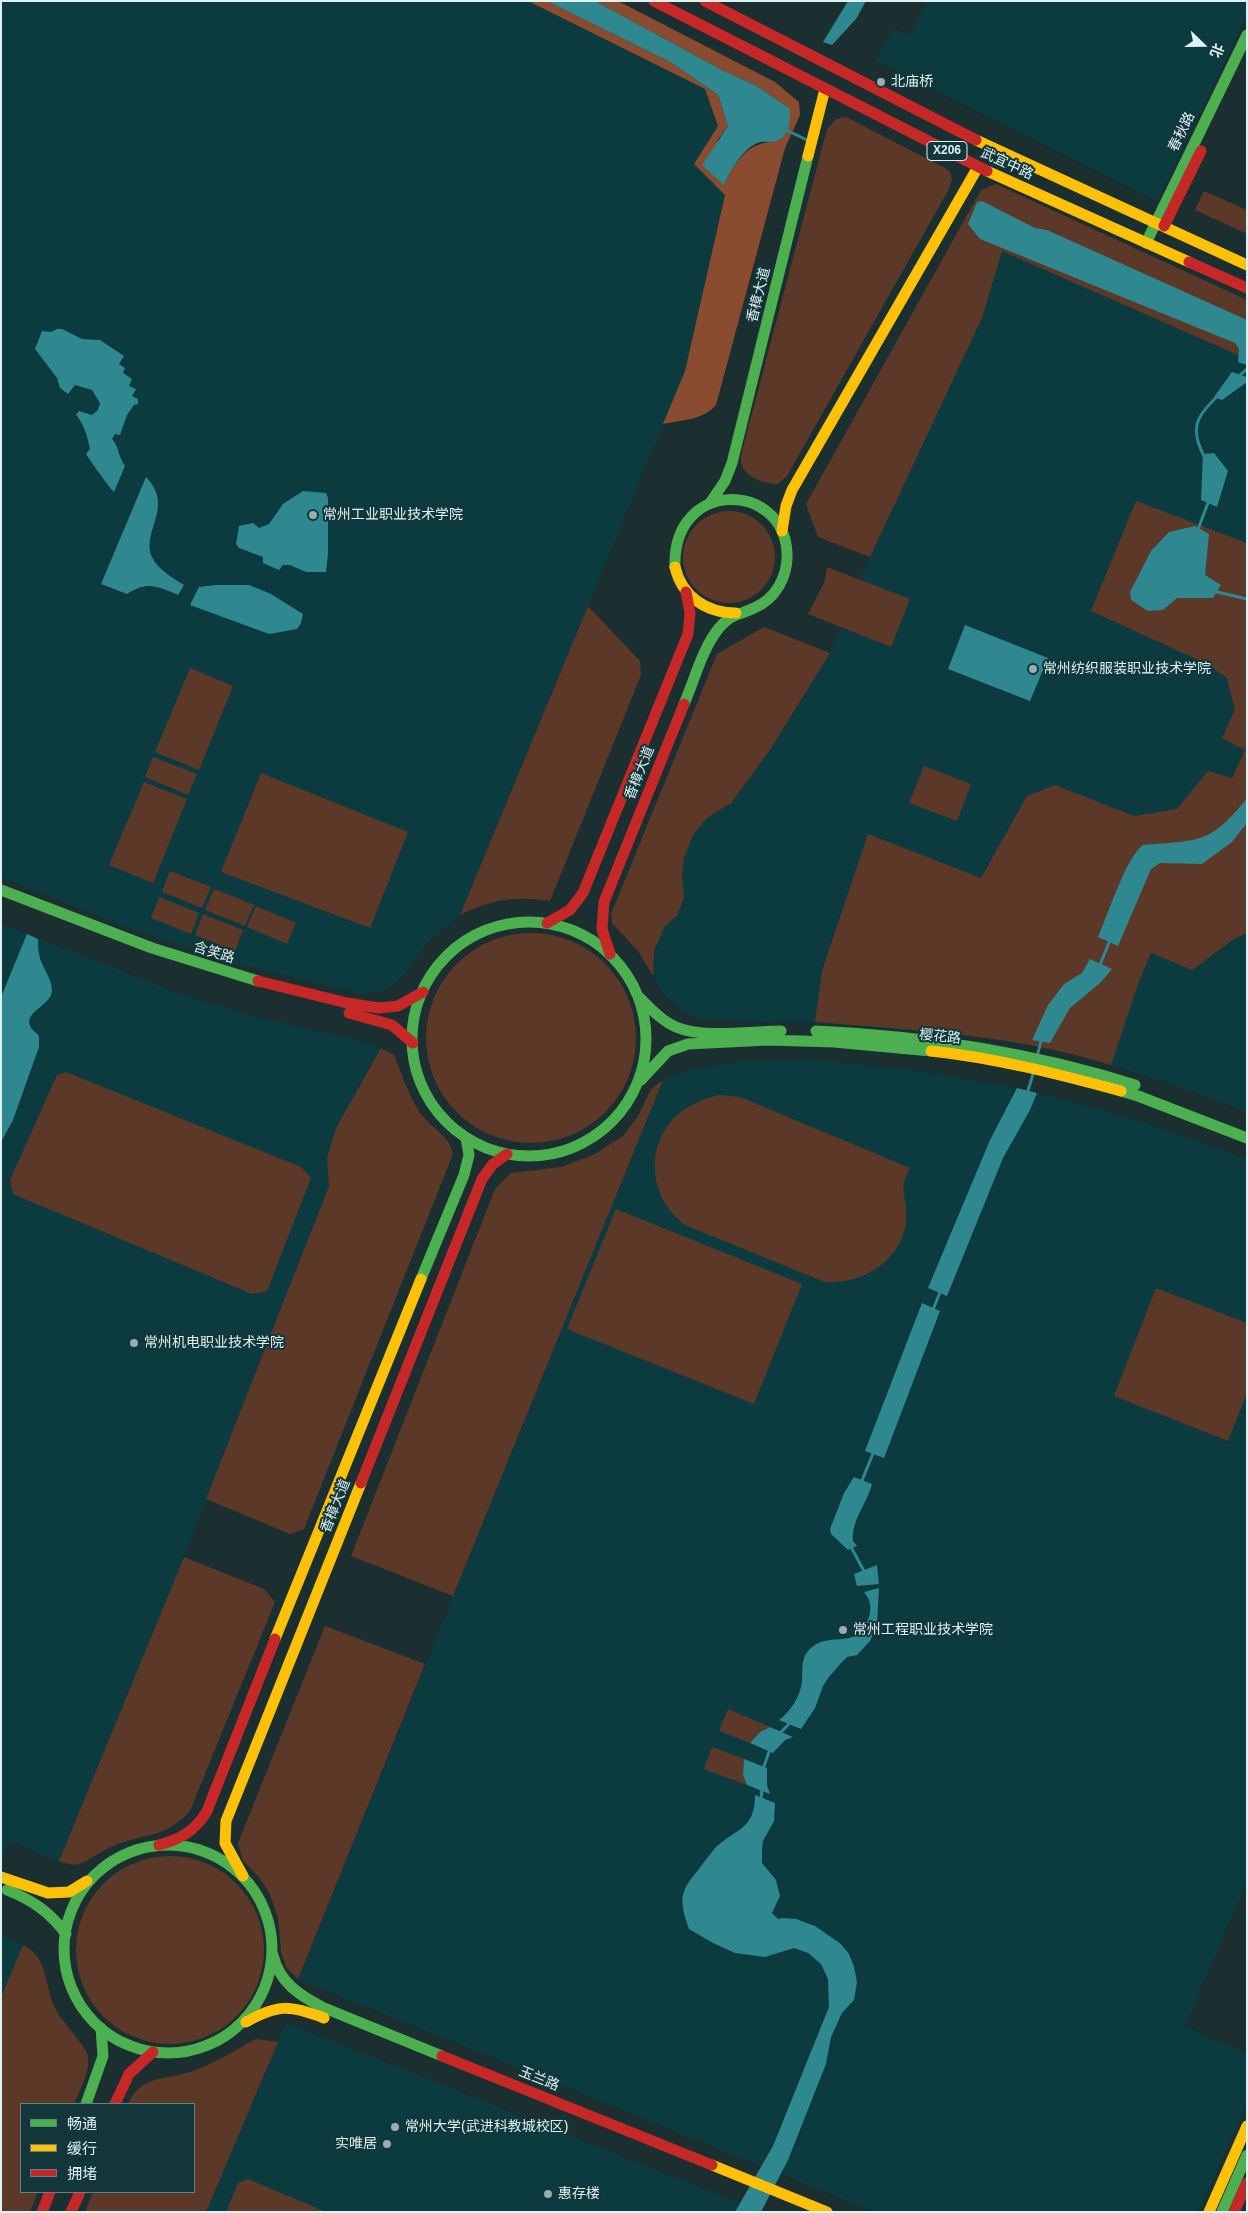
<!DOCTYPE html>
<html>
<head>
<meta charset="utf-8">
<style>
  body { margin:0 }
  #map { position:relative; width:1248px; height:2213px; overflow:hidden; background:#1b2e30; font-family:Arial,"Noto Sans SC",sans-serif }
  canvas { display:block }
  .frame { position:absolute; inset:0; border:2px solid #def1f3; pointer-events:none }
  .legend { position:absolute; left:20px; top:2103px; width:175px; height:90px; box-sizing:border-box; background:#123639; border:1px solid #648183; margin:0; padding:6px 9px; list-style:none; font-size:15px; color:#def1f3 }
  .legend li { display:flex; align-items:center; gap:10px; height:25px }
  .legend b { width:25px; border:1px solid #648183 }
  .north { position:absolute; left:1178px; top:20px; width:50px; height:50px; -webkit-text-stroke:4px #123639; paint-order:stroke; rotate:112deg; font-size:14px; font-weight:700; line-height:20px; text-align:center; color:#def1f3 }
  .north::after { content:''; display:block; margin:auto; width:18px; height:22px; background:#def1f3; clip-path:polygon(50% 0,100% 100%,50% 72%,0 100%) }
</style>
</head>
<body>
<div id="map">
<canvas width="1248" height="2213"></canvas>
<div class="frame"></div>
<ul class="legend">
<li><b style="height:6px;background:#4caf50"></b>畅通</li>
<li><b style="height:6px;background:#ffc107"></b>缓行</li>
<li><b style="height:6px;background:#c62828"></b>拥堵</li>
</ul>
<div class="north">北</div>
</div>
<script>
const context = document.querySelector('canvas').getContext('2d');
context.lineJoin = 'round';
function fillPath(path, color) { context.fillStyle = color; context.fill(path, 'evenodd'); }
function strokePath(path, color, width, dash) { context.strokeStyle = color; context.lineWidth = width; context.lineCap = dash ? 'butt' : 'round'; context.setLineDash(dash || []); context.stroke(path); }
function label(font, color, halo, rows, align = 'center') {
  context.font = font + ' Arial,"Noto Sans SC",sans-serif'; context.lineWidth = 4; context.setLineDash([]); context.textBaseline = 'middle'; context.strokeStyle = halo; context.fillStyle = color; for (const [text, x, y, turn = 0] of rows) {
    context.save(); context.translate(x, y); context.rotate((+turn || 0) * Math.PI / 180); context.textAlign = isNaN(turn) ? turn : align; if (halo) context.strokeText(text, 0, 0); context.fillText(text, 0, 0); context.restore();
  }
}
const built = new Path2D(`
  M 1,1 L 528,1 L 705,89 L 718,126 L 694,164 L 725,194 L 685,371 L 460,915 L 427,943 L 406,973 L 389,988 L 366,995 L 246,966 L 120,925 L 1,877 Z
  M 927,1 L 1247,1 L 1247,16 L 1157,201 L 875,61 L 894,29 L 911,35 Z
  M 1002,250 L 1247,359 L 1247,1112 L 1175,1085 L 1070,1052 L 967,1035 L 821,1023 L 702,1019 L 684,1012 L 663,994 L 653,976 L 654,951 L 665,926 L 677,916 L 684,897 L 682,876 L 684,858 L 693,835 L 707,818 L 731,803 L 770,750 L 830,653 L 870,557 L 982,318 Z
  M 1,924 L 186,996 L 261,1018 L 365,1042 L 381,1048 L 355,1092 L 327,1158 L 329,1186 L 184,1557 L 59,1861 L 10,1841 L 1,1862 Z
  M 806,1059 L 913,1070 L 1017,1088 L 1125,1116 L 1247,1159 L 1247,1881 L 1185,2026 L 1247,2054 L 1247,2103 L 1198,2212 L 875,2212 L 298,1979 L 663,1080 L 683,1072 L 726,1063 Z
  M 1,1936 L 23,1945 L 1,1997 Z
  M 286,2023 L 763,2212 L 206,2212 Z`);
const green = new Path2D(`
  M 846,117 L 945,168 L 950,172 L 952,179 L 949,189 L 787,476 L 778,484 C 765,484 745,478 741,463 C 740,460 742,454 742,451 L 827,129 L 836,119 Z
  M 996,184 L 1247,300 L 1247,359 L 1002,251 L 982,318 L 870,557 L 818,537 L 806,504 L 981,190 Z
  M 1204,191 L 1247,210 L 1247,234 L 1195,210 Z
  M 1136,501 L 1247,543 L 1247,933 L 1234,939 L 1192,970 L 1151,953 L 1138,984 L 1111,1065 C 1016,1035 914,1030 815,1022 L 822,971 L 868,834 L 981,878 L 1027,796 L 1055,785 L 1134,816 L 1177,809 L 1208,771 L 1232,778 L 1245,750 L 1222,738 L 1235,710 L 1227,678 L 1207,664 L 1091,611 Z
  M683 557a46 46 0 1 1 92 0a46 46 0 1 1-92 0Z
  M 827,567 L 910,599 L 891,647 L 808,614 L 824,583 Z
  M 588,606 L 640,661 L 641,675 L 550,901 C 514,896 493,899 460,915 Z
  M 764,627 L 830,653 L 770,750 L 731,803 L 707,818 L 693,835 L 684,858 L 682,876 L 684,897 L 677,916 L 665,926 L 654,951 L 653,976 L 638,951 L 612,923 L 611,914 L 717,654 Z
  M 190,668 L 233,686 L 199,770 L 155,752 Z
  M 153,757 L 197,774 L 188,795 L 145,777 Z
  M 924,766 L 971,784 L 957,821 L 909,803 Z
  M 261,773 L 408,832 L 370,928 L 221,872 Z
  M 144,782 L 187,799 L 153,883 L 109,865 Z
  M 170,871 L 211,887 L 202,908 L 162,892 Z
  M 214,889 L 254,905 L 245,926 L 205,910 Z
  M 159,897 L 199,913 L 191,934 L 151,918 Z
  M 256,906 L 296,923 L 287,944 L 247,927 Z
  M 203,914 L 243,930 L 235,951 L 195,935 Z
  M426 1038a105 105 0 1 1 210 0a105 105 0 1 1-210 0Z
  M 381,1048 L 394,1055 C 404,1078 410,1103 427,1121 C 438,1132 450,1138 453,1154 L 304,1529 L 290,1534 L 206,1499 L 329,1186 L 327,1158 L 336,1128 Z
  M 66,1072 L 301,1167 L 311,1178 L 267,1291 L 252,1294 L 13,1194 L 10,1180 L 57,1075 Z
  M 663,1080 L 453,1596 L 351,1556 L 495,1189 L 511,1173 L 561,1167 L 593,1155 L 623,1136 L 638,1116 L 651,1089 Z
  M 719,1095 L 740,1097 L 910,1168 C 908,1172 905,1178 904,1182 C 902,1194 908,1208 906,1221 C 902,1260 863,1285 825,1282 L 687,1226 C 651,1202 643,1151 674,1118 C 687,1105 702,1099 719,1095 Z
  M 616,1209 L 802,1284 L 754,1404 L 567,1329 Z
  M 1156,1288 L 1247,1323 L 1247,1393 L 1228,1441 L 1114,1396 Z
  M 184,1557 L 264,1589 L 275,1602 L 190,1811 C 165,1839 144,1833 113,1846 C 103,1850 87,1862 79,1864 C 72,1866 65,1863 59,1861 Z
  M 325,1626 L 425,1664 L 298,1979 L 286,1967 L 281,1952 L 278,1918 L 269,1892 L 257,1875 L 243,1861 L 238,1843 Z
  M 728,1709 L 770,1727 L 760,1732 L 750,1743 L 719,1731 Z
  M 712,1747 L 744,1759 L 743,1775 L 747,1785 L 704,1769 Z
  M76 1950a94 94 0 1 1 188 0a94 94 0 1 1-188 0Z
  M 23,1945 C 50,1958 43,1986 56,2010 C 61,2020 86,2047 87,2053 C 92,2070 80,2089 74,2104 L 21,2104 L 21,2192 L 38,2192 L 30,2212 L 1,2212 L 1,1997 Z
  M 255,2039 L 278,2042 L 206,2212 L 85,2212 L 93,2192 L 194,2192 L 194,2104 L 128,2104 C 141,2074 168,2080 193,2071 C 214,2063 235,2051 255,2039 Z
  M 248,2179 L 326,2212 L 226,2212 L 238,2183 Z`);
const forest = new Path2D(`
  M 528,1 L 547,1 L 672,63 L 718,95 L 728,126 L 717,141 L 724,185 C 735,162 747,142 774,142 L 789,108 L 757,86 L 724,71 L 595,1 L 618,1 L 775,82 L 799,102 L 800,115 L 785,148 L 716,405 C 703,420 682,420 663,424 L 685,371 L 725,195 L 694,164 L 718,126 L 705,89 Z`);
const water = new Path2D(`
  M 547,1 L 595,1 L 724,71 L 757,86 L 789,108 C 792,121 788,140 772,142 C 767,142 762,141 757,143 C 741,151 731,170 724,185 L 702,165 L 728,126 L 718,95 L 672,63 Z
  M 848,1 L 866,1 L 856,19 L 832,45 L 823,42 Z
  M 982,201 L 1035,228 L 1047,230 L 1247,320 L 1247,365 L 1238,362 L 1239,349 L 1235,343 L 980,239 L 968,224 L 977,202 Z
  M 57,329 L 62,329 L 82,339 L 100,340 L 124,356 L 119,364 L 125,368 L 123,373 L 132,379 L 129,386 L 136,389 L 132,396 L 138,399 L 138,404 L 134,405 L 127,415 L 120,435 L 115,434 L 112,439 C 119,446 118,457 125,466 L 114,492 C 111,490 87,456 86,454 L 90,449 C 87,436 85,426 76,415 L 79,411 L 92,415 L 98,410 L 100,403 L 92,390 L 75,385 L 68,394 L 60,388 L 57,378 L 35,349 L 42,331 L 51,332 Z
  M 1232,372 L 1247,377 L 1247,382 L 1222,400 L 1214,397 Z
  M 1214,453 L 1228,471 L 1217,507 L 1201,500 L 1203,454 Z
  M 146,477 C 175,507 141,531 152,557 C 158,570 173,578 184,585 L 178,595 C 156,586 148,581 127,594 L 101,584 Z
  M 303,491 L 326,493 L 328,498 L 328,554 L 326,572 L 306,572 L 290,565 L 283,565 L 279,570 L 263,563 L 263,557 L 239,548 L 236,544 L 239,526 L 253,523 L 259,528 L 269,524 L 283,504 Z
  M 1195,526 L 1209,534 L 1205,575 L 1221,585 L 1213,598 L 1177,598 L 1163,610 L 1148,611 L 1131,600 L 1130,592 L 1151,551 L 1169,532 Z
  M 215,585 L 249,585 L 271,594 L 303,614 L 301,623 L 297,629 L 269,634 L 190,605 L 199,587 Z
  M 965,625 L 1048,658 L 1030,701 L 948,669 Z
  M 1247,798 L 1247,823 L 1232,842 L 1202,864 L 1160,863 L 1151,869 L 1118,946 L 1098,937 C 1108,915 1125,859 1143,845 C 1199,840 1210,845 1247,798 Z
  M 27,934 L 38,939 C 38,944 38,950 39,954 C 41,967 52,977 52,991 C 51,1006 22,1012 31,1028 C 33,1031 37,1033 39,1036 L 39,1047 L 13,1120 L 1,1142 L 1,997 Z
  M 1090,959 L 1112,969 L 1100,983 L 1070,1008 L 1050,1043 L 1032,1040 L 1048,1005 L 1064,984 L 1082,973 Z
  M 1017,1088 L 1037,1093 L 1030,1110 L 1003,1158 L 947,1296 L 928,1288 L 990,1140 Z
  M 922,1303 L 940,1311 L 884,1458 L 865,1451 Z
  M 854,1477 L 872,1484 C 867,1504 851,1520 853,1541 L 857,1546 L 848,1550 L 831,1534 L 830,1529 L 844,1493 Z
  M 877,1565 L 879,1584 L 857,1586 L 854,1574 Z
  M 879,1588 L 877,1624 L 870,1641 L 857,1655 L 847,1657 L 841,1663 L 829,1677 L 823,1686 L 815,1708 L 801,1729 L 779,1720 C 790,1712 800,1697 802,1682 C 803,1671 800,1658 810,1649 C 831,1629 856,1653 869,1617 C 872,1608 870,1599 864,1592 Z
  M 770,1727 L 793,1737 L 785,1740 L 773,1753 L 750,1743 L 760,1732 Z
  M 744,1759 L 767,1768 L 767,1785 L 770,1794 L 747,1785 L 743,1775 Z
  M 755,1795 L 775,1803 L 774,1821 L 763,1841 L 762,1851 L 762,1863 L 776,1880 L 780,1896 L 772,1913 L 778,1919 L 783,1918 L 796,1919 L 815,1926 L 841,1944 L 849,1954 L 854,1967 L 857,1982 L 854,2000 L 842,2013 L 831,2037 L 826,2064 L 788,2160 L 761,2212 L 735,2212 L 773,2146 L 829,2007 L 828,1979 L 821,1964 L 808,1953 L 794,1948 L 765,1957 L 735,1953 L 713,1943 L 689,1929 C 679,1900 679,1892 699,1869 C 704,1862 710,1854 716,1847 C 737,1828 755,1829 755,1795 Z`);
const stream = new Path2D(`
  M 784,129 L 807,140
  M 1238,377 L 1247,369
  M 1204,456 C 1189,428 1197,415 1219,395
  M 1197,532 L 1209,500
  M 1213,591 L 1247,599
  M 1099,967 L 1111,938
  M 1038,1053 L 1042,1037
  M 1027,1094 L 1033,1074
  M 932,1312 L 941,1290
  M 861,1483 L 874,1451
  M 850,1545 L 865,1573
  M 780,1733 L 791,1722
  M 763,1769 L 770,1749
  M 761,1801 L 762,1788`);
const fast = new Path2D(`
  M 1146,243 L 1247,35
  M 710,503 L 725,481 L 732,463 L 808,156
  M 675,567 C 672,478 784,481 787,553 C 788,576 776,599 754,608 C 738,616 733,612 719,628 C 702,649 695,679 684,704
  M 1,890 L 152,948 L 258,981
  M412 1039a117 117 0 1 1 234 0a117 117 0 1 1-234 0Z
  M 640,998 C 651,1009 662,1021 676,1027 C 704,1039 751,1031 781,1031
  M 816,1031 C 925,1036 1031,1052 1135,1085
  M 641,1080 L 668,1051 L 688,1044 L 768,1040 L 834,1042 L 931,1051
  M 1121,1091 L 1138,1096 L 1247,1138
  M 421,1279 L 464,1175 L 469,1155 L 466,1138
  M64 1949a104 104 0 1 1 208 0a104 104 0 1 1-208 0Z
  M 7,1890 C 32,1900 50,1912 66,1934
  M 273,1955 C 279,1982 299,1995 322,2007 L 442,2056
  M 86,2104 L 103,2056 L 101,2028
  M 1222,2212 L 1247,2155`);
const slow = new Path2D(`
  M 976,140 L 1247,265
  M 808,156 L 825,89
  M 987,171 L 1189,262
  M 782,531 L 786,506 L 792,490 L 978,167
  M 675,567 C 682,597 707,613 736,613
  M 931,1051 C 996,1058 1058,1074 1121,1091
  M 275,1639 L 421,1279
  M 243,1876 L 225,1843 L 226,1821 L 361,1483
  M 1,1877 L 48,1893 L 69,1892 L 87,1881
  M 246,2022 C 278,2004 290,2005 324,2018
  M 712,2165 L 827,2212
  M 1209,2212 L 1247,2126`);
const jam = new Path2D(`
  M 654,1 L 987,171
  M 705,1 L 976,140
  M 1164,226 L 1201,151
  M 1189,262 L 1247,288
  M 547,923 L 570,910 L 583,893 L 688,634 L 690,613 L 686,592
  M 610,954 L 602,929 L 604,902 L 684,704
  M 258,981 L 347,1003 L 379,1008 L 398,1006 L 423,992
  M 349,1013 L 392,1025 L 413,1043
  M 361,1483 L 482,1179 L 493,1164 L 507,1154
  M 159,1845 C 181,1839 195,1831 207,1811 L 275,1639
  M 442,2056 L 712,2165
  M 115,2104 L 129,2074 L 153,2052
  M 42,2212 L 50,2192
  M 71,2212 L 80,2192
  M 1234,2212 L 1247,2183`);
const markers = [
  [881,82,5,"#9aadaf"],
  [313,515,5,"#9aadaf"],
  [1033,669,5,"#9aadaf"],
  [134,1343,5,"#9aadaf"],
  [843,1630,5,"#9aadaf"],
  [395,2127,5,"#9aadaf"],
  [387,2144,5,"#9aadaf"],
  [548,2194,5,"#9aadaf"]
];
const shields = [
  [947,151,40]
];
const shieldNames = [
  ["X206",947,151]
];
const poiNames = [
  ["北庙桥",891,82],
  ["常州工业职业技术学院",323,515],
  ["常州纺织服装职业技术学院",1043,669],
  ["常州机电职业技术学院",144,1343],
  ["常州工程职业技术学院",853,1630],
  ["常州大学(武进科教城校区)",405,2127],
  ["实唯居",377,2144,"right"],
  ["惠存楼",558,2194]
];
const streetNames = [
  ["春秋路",1182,132,-64],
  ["武宜中路",1007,164,25],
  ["香樟大道",759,295,-76],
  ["香樟大道",640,773,-68],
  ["含笑路",214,953,17],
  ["樱花路",940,1037,6],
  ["香樟大道",336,1506,-68],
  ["玉兰路",539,2079,22]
];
fillPath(built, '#0c3b3f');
fillPath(green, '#5c3829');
fillPath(forest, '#8a4c30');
fillPath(water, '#2f878f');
strokePath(stream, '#2f878f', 3);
strokePath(fast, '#4caf50', 11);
strokePath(slow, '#ffc107', 11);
strokePath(jam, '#c62828', 11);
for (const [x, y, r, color] of markers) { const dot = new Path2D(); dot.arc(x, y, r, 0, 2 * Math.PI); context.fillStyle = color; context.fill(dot); strokePath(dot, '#123639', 2); }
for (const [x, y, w] of shields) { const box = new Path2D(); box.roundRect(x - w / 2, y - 9.5, w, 19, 4); context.fillStyle = '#123639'; context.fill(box); strokePath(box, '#def1f3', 1); }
label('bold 12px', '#def1f3', null, shieldNames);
label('14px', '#def1f3', '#123639', poiNames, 'left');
label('14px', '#def1f3', '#123639', streetNames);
</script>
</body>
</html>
